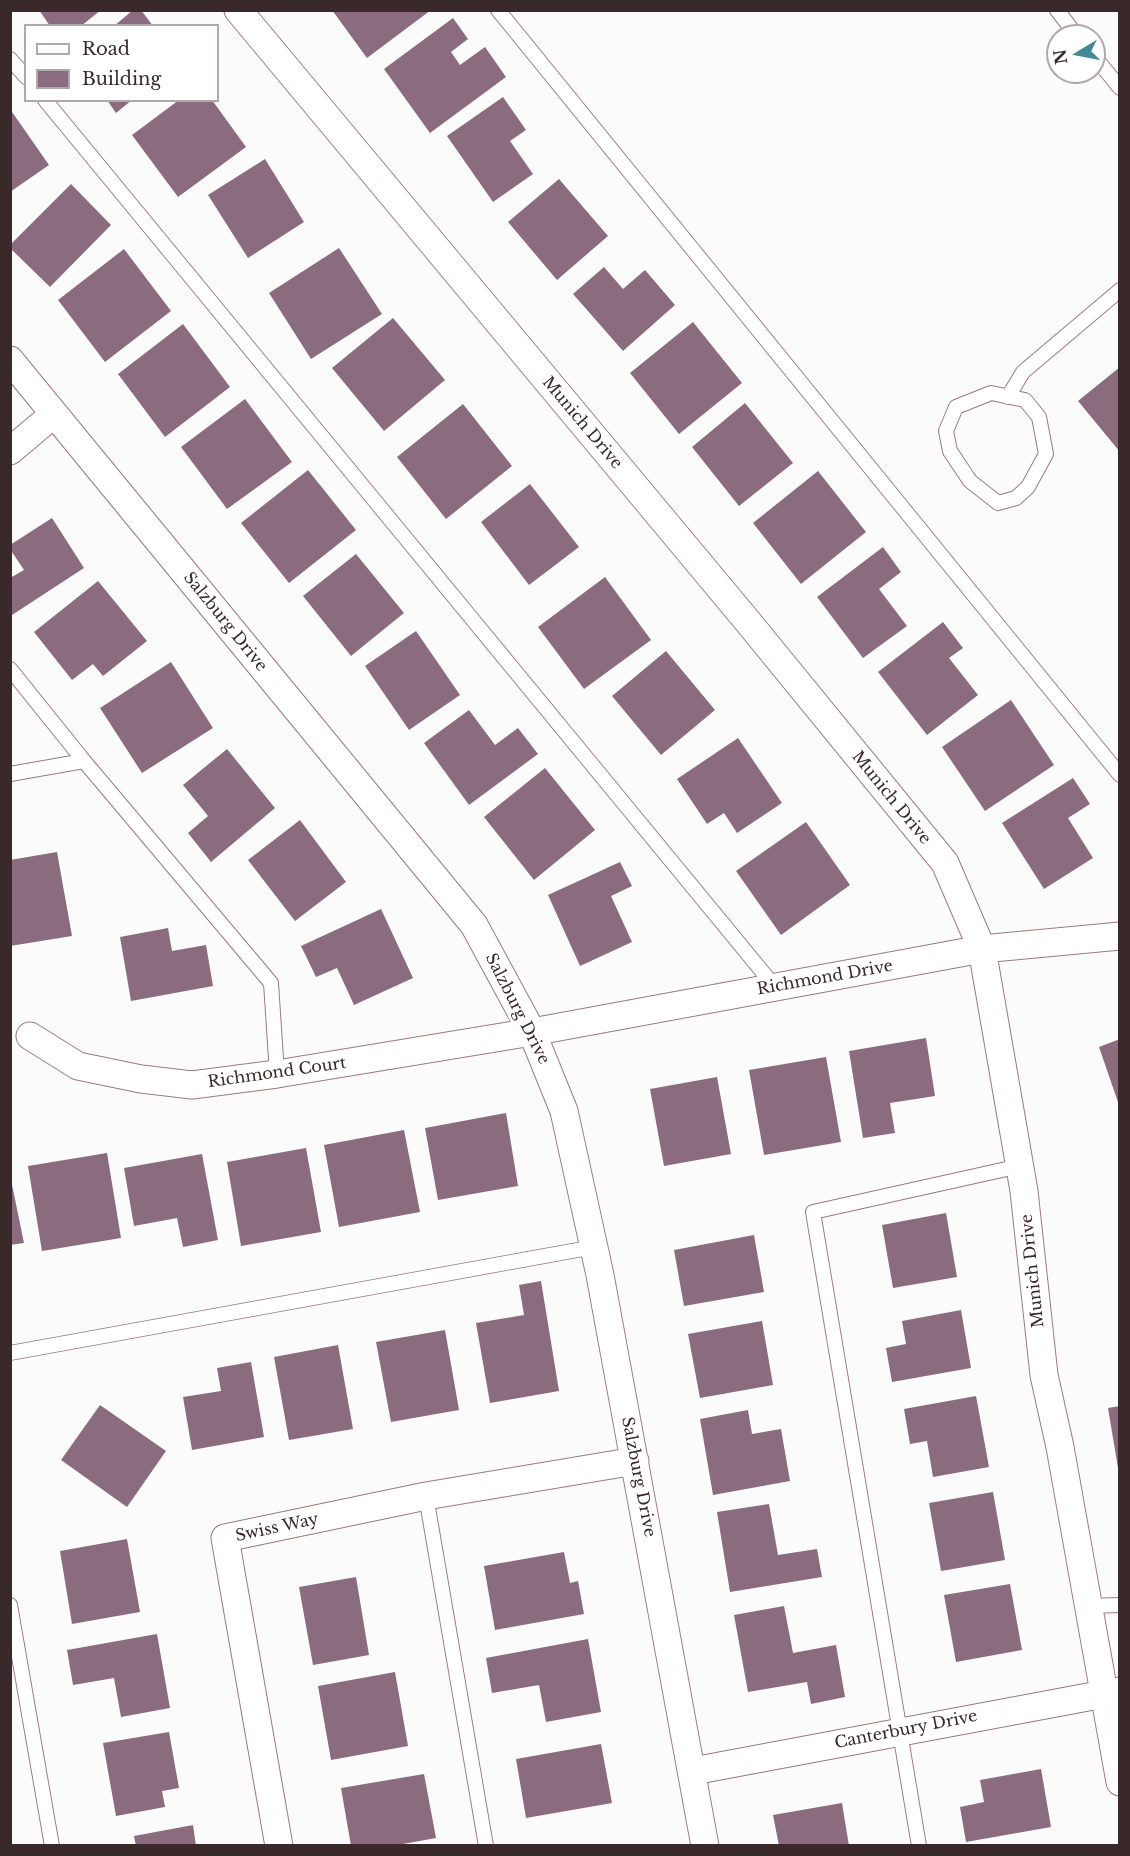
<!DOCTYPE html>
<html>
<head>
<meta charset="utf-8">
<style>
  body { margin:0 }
  #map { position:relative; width:1130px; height:1856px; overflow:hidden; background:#fbfbfb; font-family:"Libre Baskerville",serif }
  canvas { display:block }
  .frame { position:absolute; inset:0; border:12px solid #39292a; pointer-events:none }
  .legend { position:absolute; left:24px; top:24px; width:195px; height:78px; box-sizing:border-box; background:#fff; border:2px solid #b0a9aa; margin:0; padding:8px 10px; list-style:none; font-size:18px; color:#39292a }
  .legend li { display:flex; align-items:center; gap:12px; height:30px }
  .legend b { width:30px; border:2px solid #b0a9aa }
  .north { position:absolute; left:1046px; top:24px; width:60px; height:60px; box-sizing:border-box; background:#fff; border:2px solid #b0a9aa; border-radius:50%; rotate:260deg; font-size:16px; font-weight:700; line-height:24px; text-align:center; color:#39292a }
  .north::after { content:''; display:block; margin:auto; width:21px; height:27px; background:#448995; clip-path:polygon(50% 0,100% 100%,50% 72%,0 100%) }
</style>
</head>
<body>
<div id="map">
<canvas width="1130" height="1856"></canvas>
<div class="frame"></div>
<ul class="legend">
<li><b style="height:8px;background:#fff"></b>Road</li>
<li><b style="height:16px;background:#8b6c7f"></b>Building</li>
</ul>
<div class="north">N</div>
</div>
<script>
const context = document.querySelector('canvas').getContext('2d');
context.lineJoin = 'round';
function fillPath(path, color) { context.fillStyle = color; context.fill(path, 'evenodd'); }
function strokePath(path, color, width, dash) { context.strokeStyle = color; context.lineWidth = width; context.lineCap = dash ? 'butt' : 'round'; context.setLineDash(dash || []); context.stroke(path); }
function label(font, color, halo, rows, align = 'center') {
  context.font = font + ' "Libre Baskerville",serif'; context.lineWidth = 6; context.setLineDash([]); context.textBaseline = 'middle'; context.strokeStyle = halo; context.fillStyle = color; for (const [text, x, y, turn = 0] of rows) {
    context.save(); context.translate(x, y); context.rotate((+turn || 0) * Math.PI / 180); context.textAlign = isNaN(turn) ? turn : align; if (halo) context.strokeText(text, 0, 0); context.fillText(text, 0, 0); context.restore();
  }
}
const building = new Path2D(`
  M 39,10 L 101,10 L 81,26 L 50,26 Z
  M 133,10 L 141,10 L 153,26 L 114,26 Z
  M 332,10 L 431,10 L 367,58 Z
  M 453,18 L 468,39 L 451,52 L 460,65 L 485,47 L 506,77 L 430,133 L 384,69 Z
  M 503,97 L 526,130 L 510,141 L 533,174 L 493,202 L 447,136 Z
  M 107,100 L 132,100 L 116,113 Z
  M 179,100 L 212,100 L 246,147 L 178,197 L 132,135 Z
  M 10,109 L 49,165 L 10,192 Z
  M 265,159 L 304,222 L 248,258 L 208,195 Z
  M 559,179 L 608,236 L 557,280 L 508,222 Z
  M 71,184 L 111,225 L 50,287 L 10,248 L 10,245 Z
  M 339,248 L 382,314 L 311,359 L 269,293 Z
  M 124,249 L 171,311 L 105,362 L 58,300 Z
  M 604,267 L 623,289 L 645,270 L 675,305 L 623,351 L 573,294 Z
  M 393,318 L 445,380 L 384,431 L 332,368 Z
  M 693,322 L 742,383 L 679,434 L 630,373 Z
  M 183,324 L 230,387 L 165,437 L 118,374 Z
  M 1120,367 L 1120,452 L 1078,401 Z
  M 245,399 L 292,462 L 227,509 L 181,447 Z
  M 745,403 L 793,463 L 739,506 L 692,447 Z
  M 463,404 L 512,466 L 446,519 L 397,457 Z
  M 308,470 L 356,530 L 289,583 L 241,523 Z
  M 818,471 L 866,532 L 801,584 L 753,523 Z
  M 530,484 L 579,547 L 529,585 L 481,522 Z
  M 52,518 L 84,568 L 12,615 L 10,578 L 24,570 L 10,549 L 10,545 Z
  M 883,547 L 901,572 L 879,589 L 907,626 L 863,658 L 817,597 Z
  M 356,554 L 404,613 L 351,656 L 303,596 Z
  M 605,577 L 651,640 L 584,689 L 538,627 Z
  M 98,581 L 147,641 L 103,676 L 93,664 L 72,680 L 34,632 Z
  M 943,622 L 963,648 L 949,658 L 978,695 L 927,735 L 878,672 Z
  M 416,631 L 460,695 L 409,730 L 365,666 Z
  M 666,651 L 715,710 L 661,755 L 612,696 Z
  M 171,662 L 213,728 L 142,773 L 100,708 Z
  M 1011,700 L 1054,765 L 985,811 L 942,747 Z
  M 469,710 L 495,745 L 518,728 L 538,754 L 469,805 L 424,743 Z
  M 738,738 L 782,803 L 737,833 L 724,813 L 707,824 L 677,779 Z
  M 227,749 L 275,808 L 211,862 L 188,833 L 208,816 L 183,785 Z
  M 545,768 L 595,830 L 534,880 L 484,817 Z
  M 1073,778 L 1090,804 L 1068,818 L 1093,858 L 1044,889 L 1002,823 Z
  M 300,820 L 346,882 L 295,921 L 248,860 Z
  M 806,822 L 850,885 L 781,935 L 736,871 Z
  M 57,852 L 72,936 L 10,946 L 10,860 Z
  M 620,862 L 632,886 L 611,896 L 632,942 L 580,966 L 548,895 Z
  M 381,909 L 413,978 L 354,1005 L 337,968 L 316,977 L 301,946 Z
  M 168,928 L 172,951 L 206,945 L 213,986 L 131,1001 L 120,937 Z
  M 926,1038 L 935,1096 L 890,1103 L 895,1133 L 863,1138 L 849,1051 Z
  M 1120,1039 L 1120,1105 L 1119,1105 L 1099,1047 Z
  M 826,1057 L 841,1142 L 764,1155 L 749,1070 Z
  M 717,1077 L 731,1154 L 664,1166 L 650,1089 Z
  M 506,1113 L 518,1186 L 438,1200 L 425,1128 Z
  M 404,1130 L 420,1212 L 339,1227 L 324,1145 Z
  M 306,1148 L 321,1232 L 241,1246 L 227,1162 Z
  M 107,1153 L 121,1238 L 42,1251 L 28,1166 Z
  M 202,1154 L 218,1240 L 183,1247 L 177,1218 L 134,1226 L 124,1168 Z
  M 10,1175 L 24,1243 L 10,1245 Z
  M 946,1213 L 957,1277 L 893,1288 L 882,1225 Z
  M 754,1235 L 764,1292 L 684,1306 L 674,1250 Z
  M 541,1281 L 559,1391 L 490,1403 L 476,1323 L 524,1315 L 519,1285 Z
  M 961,1310 L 971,1368 L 892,1382 L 886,1348 L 906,1344 L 902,1321 Z
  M 762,1321 L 773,1385 L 700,1398 L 688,1334 Z
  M 445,1330 L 459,1410 L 391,1422 L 376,1342 Z
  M 338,1345 L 353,1429 L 289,1440 L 274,1357 Z
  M 251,1362 L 264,1437 L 192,1450 L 183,1397 L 221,1391 L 217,1368 Z
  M 976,1396 L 989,1467 L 933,1477 L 927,1441 L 910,1444 L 904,1409 Z
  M 100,1405 L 166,1451 L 127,1507 L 61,1460 Z
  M 1120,1406 L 1120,1468 L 1118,1468 L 1108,1408 Z
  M 748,1410 L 752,1434 L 781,1429 L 790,1481 L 713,1495 L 700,1419 Z
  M 993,1492 L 1005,1560 L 941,1571 L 929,1503 Z
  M 769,1504 L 778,1555 L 817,1549 L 822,1577 L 730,1592 L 717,1512 Z
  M 127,1539 L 140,1612 L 72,1624 L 60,1551 Z
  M 564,1552 L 570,1583 L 578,1581 L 584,1614 L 495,1630 L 484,1566 Z
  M 356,1577 L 369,1655 L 313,1665 L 299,1587 Z
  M 1010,1584 L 1022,1650 L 956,1662 L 944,1595 Z
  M 784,1606 L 793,1653 L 836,1645 L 845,1697 L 811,1704 L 807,1682 L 748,1692 L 734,1615 Z
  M 157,1634 L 170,1708 L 121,1717 L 114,1678 L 73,1685 L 67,1650 Z
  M 588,1639 L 601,1712 L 546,1722 L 539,1685 L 492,1693 L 486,1658 Z
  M 395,1672 L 408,1746 L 331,1760 L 318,1686 Z
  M 169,1732 L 179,1788 L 162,1791 L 165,1807 L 116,1816 L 103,1743 Z
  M 601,1744 L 612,1803 L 526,1818 L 516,1759 Z
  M 1041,1769 L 1051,1827 L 966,1842 L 960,1807 L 984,1802 L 980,1780 Z
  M 424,1774 L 436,1838 L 392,1846 L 351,1846 L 341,1788 Z
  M 842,1803 L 849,1846 L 779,1846 L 773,1815 Z
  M 193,1825 L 196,1846 L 136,1846 L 134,1836 Z`);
const service = new Path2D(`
  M 498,10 L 1120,775
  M 1057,10 L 1077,36
  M 1094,56 L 1120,88
  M 10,59 L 26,77
  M 45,100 L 775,987
  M 991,393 L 1025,400 L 1039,417 L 1046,454 L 1028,487 L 1016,498 L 998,503 L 970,481 L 950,451 L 946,431 L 956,407 Z
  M 1008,397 L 1023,372 L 1120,290
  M 10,669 L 84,761 L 271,983 L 277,1074
  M 10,774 L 84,761
  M 10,1353 L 594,1247
  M 426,1496 L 486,1846
  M 10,1605 L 52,1846
  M 1087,1606 L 1120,1605
  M 919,1846 L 813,1212 L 1020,1166`);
const minor = new Path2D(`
  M 238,10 L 749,623 L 945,863 L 982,949 L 1024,1191 L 1044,1375 L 1060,1447 L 1120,1782
  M 10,360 L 474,925 L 532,1032 L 564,1111 L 600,1275 L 705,1846
  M 10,451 L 54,414
  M 30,1036 L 78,1066 L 141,1079 L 192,1085 L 277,1074 L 532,1032 L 982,949 L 1120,936
  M 693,1771 L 1120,1691
  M 279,1846 L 225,1538 L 426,1496 L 635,1461`);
const streetNames = [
  ["Munich Drive",582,423,50],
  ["Salzburg Drive",225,622,51],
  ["Munich Drive",891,798,51],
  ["Richmond Drive",825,978,-10],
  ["Salzburg Drive",517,1009,63],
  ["Richmond Court",277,1073,-8],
  ["Munich Drive",1033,1271,-96],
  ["Salzburg Drive",638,1477,79],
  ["Swiss Way",277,1528,-12],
  ["Canterbury Drive",906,1730,-11]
];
fillPath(building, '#8b6c7f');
strokePath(service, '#9f797b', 16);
strokePath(minor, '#9f797b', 29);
strokePath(service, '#fff', 14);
strokePath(minor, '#fff', 27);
label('16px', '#39292a', '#fff', streetNames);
</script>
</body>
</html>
